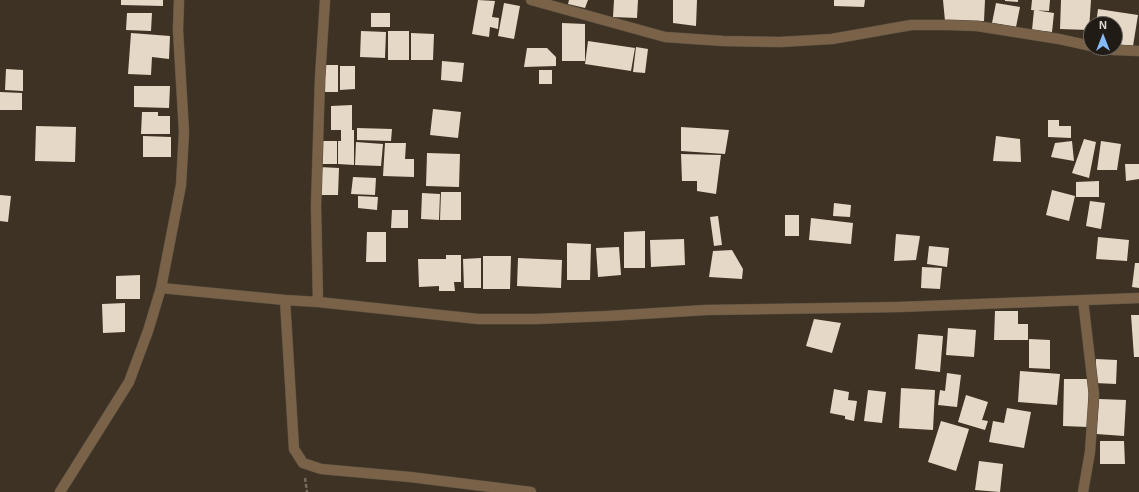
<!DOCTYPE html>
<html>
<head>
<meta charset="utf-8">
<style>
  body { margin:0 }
  #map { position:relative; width:1139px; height:492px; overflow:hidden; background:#3d3224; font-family:Arial,sans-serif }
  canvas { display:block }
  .north { position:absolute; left:1083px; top:16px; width:40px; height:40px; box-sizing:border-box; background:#201b15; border:1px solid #6d6760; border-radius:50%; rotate:0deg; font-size:11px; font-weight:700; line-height:16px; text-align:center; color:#e0d9d0 }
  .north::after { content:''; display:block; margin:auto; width:14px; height:18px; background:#85bbfb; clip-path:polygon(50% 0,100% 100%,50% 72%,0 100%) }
</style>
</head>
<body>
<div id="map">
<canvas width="1139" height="492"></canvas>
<div class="north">N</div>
</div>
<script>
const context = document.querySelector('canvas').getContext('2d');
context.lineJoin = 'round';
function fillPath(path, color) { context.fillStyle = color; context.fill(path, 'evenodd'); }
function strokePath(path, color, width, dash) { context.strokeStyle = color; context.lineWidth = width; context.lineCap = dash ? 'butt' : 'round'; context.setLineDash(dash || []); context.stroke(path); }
const building = new Path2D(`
  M 121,0 L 163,0 L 163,6 L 121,5 Z
  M 478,0 L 495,1 L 492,17 L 499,18 L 498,29 L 490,27 L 489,37 L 472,34 Z
  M 569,0 L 588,0 L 585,8 L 568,4 Z
  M 614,0 L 638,0 L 637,18 L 613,17 Z
  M 673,0 L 697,0 L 696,26 L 673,23 Z
  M 834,0 L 865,0 L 864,7 L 834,6 Z
  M 943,0 L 985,0 L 984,21 L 945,21 Z
  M 1005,0 L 1018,0 L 1018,2 L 1005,1 Z
  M 1032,0 L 1050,0 L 1049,11 L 1031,10 Z
  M 1061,0 L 1091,0 L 1089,30 L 1060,29 Z
  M 504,3 L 520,6 L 514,39 L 498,36 Z
  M 996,3 L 1020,7 L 1016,27 L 992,23 Z
  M 1098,9 L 1138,15 L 1133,46 L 1115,44 L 1115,24 L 1096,24 Z
  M 1034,10 L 1054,13 L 1052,32 L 1032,30 Z
  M 127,13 L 152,13 L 151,31 L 126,30 Z
  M 371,13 L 390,13 L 390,27 L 371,27 Z
  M 562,23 L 585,24 L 585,61 L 562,61 Z
  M 361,31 L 386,32 L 385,58 L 360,57 Z
  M 388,31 L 409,31 L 409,60 L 388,60 Z
  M 131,33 L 170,36 L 169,59 L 152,57 L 151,75 L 128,74 Z
  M 411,33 L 434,34 L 433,60 L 411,60 Z
  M 588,41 L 635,48 L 631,71 L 585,64 Z
  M 636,47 L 648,49 L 645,73 L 633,72 Z
  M 527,48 L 547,48 L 556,57 L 556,66 L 524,67 Z
  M 442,61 L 464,63 L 462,82 L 441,80 Z
  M 322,65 L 338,65 L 338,92 L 321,92 Z
  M 340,66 L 355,66 L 355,89 L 340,90 Z
  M 6,69 L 23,70 L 23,91 L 5,90 Z
  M 539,70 L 552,70 L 552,84 L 539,84 Z
  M 134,86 L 170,86 L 169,108 L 134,107 Z
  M 0,92 L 22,93 L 22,110 L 0,110 Z
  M 352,105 L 352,130 L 354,130 L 354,165 L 338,164 L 338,141 L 341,141 L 341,130 L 331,130 L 331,106 Z
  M 433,109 L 461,112 L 458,138 L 430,135 Z
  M 142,112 L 158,112 L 158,116 L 170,116 L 170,134 L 141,134 Z
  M 1048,120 L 1059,120 L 1059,126 L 1071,126 L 1071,138 L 1048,137 Z
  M 36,126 L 76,127 L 75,162 L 35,161 Z
  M 681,127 L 729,130 L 725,154 L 681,151 Z
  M 357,128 L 392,129 L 391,141 L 357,140 Z
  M 143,136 L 171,137 L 171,157 L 143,157 Z
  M 996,136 L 1020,139 L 1021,162 L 993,161 Z
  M 1084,139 L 1096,142 L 1089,178 L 1072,173 Z
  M 322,141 L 337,141 L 337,164 L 322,164 Z
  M 1072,141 L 1074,161 L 1051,157 L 1055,143 Z
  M 1101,141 L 1121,144 L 1117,170 L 1097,170 Z
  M 356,142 L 383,144 L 381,166 L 355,165 Z
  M 385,143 L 406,143 L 405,159 L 414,159 L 414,177 L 383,176 Z
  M 427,153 L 460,154 L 459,187 L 426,186 Z
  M 681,154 L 721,155 L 716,194 L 697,191 L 697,181 L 682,181 Z
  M 1125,164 L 1139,164 L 1139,179 L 1126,181 Z
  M 319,167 L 339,168 L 338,195 L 321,195 L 322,179 L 318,179 Z
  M 353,177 L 376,178 L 375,195 L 351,194 Z
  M 1099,181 L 1099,197 L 1076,197 L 1076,182 Z
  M 1052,190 L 1075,196 L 1069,221 L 1046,215 Z
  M 441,192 L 461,192 L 461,220 L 440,220 Z
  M 422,193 L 440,194 L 439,220 L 421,219 Z
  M 0,195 L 11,196 L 8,222 L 0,221 Z
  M 358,196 L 378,197 L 377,210 L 358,208 Z
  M 1090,201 L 1105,203 L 1101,229 L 1086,226 Z
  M 834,203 L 851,205 L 850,217 L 833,216 Z
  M 392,210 L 408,210 L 408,228 L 391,228 Z
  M 785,215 L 799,215 L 799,236 L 785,236 Z
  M 718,216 L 722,245 L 714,246 L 710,217 Z
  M 811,218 L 853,223 L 851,244 L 809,240 Z
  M 645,231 L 645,268 L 624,268 L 624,232 Z
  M 367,232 L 386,232 L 386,262 L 366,262 Z
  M 896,234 L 920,236 L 916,260 L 894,261 Z
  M 1098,237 L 1129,240 L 1127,261 L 1096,259 Z
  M 684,239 L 685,265 L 651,267 L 650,240 Z
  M 567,243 L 591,244 L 590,280 L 567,280 Z
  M 929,246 L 949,248 L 947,267 L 927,264 Z
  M 619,247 L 621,275 L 598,277 L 596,248 Z
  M 732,250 L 743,269 L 742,279 L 709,277 L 713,251 Z
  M 446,255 L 461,255 L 461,282 L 454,282 L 455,291 L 439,291 L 439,286 L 419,287 L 418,259 L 446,259 Z
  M 483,256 L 511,256 L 510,289 L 483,289 Z
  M 481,258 L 481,288 L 464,288 L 463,259 Z
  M 518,258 L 562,260 L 561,288 L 517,286 Z
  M 1135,263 L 1139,263 L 1139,288 L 1132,287 Z
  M 922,267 L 942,268 L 940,289 L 921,288 Z
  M 140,275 L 140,299 L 116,299 L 116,276 Z
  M 125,303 L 125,332 L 103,333 L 102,304 Z
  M 995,311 L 1018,311 L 1018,324 L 1028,324 L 1028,340 L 994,340 Z
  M 1131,315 L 1139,315 L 1139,357 L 1134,357 Z
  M 814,319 L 841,323 L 832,353 L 806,346 Z
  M 948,328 L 976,330 L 974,357 L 946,355 Z
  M 918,334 L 943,336 L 940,372 L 915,369 Z
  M 1029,339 L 1050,340 L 1050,369 L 1029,368 Z
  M 1096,359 L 1117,360 L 1116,384 L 1095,383 Z
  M 1020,371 L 1060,374 L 1057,405 L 1018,402 Z
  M 947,373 L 961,375 L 957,407 L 938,405 L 940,390 L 945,391 Z
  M 1064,379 L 1089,379 L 1088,427 L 1063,426 Z
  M 901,388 L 935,390 L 933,430 L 899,428 Z
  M 834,389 L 849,392 L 848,400 L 857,401 L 854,421 L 845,419 L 845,416 L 830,413 Z
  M 868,390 L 886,392 L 882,423 L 864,421 Z
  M 966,395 L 988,402 L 982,420 L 988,421 L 985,430 L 958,422 Z
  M 1099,399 L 1126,400 L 1124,436 L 1096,434 Z
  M 1007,408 L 1031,412 L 1024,448 L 989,442 L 993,421 L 1004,423 Z
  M 941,421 L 969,429 L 956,471 L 928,462 Z
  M 1100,441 L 1124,441 L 1125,464 L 1100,464 Z
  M 979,461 L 1003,464 L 1000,492 L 975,490 Z`);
const path = new Path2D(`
  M 305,478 L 307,492`);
const minor = new Path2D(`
  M 531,0 L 665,37 L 723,41 L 780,42 L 832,39 L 911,25 L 948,25 L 977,26 L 1059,39 L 1091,46
  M 1102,48 L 1114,50 L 1139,51
  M 161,288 L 285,300 L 318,302 L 478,319 L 536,319 L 608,316 L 706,310 L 899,307 L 1139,298
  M 285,300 L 294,449 L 303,463 L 321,469 L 410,477 L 531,492
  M 1083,300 L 1094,394 L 1090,452 L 1083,492
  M 318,302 L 316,206 L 320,78 L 325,0`);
const tertiary = new Path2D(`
  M 60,492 L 129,382 L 148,331 L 161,288 L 181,185 L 184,132 L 178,30 L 179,0`);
fillPath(building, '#e6d8c6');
strokePath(minor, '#5a5043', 11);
strokePath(tertiary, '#5a5043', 11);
strokePath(path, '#756b5f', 2.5, [4, 2]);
strokePath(minor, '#796247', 10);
strokePath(tertiary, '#796247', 10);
</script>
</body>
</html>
